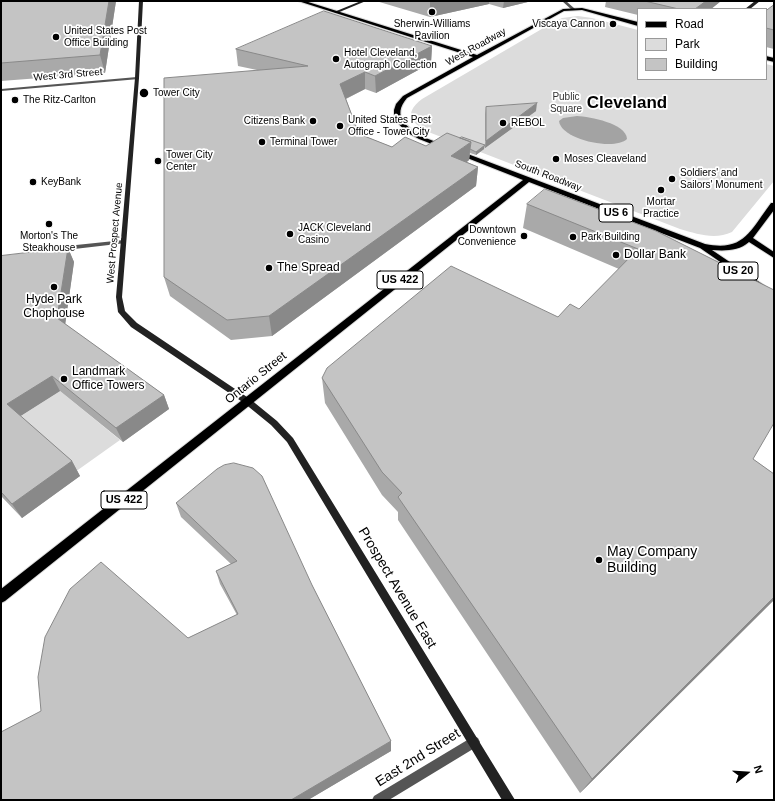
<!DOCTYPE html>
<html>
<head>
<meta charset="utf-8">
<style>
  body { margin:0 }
  #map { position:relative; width:775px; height:801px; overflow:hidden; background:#fff; font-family:Arial,sans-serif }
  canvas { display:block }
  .frame { position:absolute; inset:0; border:2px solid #000; pointer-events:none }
  .legend { position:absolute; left:637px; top:8px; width:130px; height:72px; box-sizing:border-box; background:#fff; border:1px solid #999; margin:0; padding:5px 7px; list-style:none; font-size:12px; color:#000 }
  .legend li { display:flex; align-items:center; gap:8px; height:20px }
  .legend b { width:20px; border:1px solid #999 }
  .north { position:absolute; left:727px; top:753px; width:40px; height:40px; -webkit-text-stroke:3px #fff; paint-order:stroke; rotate:73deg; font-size:11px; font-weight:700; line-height:16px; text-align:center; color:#000 }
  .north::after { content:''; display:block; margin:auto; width:14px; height:18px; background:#000; clip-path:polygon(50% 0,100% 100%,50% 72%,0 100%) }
</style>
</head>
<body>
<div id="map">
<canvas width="775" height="801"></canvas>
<div class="frame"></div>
<ul class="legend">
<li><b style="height:5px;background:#000"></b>Road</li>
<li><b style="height:11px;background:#dcdcdc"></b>Park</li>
<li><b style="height:11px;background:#c4c4c4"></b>Building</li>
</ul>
<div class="north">N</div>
</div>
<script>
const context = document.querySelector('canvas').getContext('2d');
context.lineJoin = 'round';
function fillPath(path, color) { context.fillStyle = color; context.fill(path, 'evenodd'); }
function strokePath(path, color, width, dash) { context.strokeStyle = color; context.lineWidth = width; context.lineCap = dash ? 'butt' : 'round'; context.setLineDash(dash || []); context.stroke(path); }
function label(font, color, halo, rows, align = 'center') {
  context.font = font + ' Arial,sans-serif'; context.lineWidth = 3.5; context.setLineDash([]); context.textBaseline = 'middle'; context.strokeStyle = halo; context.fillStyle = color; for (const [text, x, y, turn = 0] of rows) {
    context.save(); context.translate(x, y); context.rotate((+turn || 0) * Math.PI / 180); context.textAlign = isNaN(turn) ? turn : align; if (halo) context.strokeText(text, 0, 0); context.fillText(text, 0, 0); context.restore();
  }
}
const green = new Path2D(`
  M 578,16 L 592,18 L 638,30 L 638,79 L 766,79 L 766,64 L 774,66 L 774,181 L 732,232 C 715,240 697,234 680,229 L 431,133 C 412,124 402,114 422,99 L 552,23 L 562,18 Z
  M 60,391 L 120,440 L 75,472 L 16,419 Z`);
const water = new Path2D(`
  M 577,116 C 590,117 626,123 627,139 C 615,151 561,140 559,121 L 563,118 Z`);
const street = new Path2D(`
  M 562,1 L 566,1 L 575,9 L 572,10 Z
  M 137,77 L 139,77 L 139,79 L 1,91 L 1,89 Z
  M 124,240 L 126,241 L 126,243 L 57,251 L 54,249 L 57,247 Z
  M 474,736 L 478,738 L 480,742 L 478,746 L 389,800 L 372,800 L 374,796 Z`);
const secondary = new Path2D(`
  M 139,1 L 143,1 L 139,78 L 122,297 L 125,311 L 137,323 L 250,399 L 277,421 L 293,438 L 515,800 L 502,800 L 287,442 L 271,425 L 244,403 L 131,327 L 118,312 L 116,297 L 135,78 Z
  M 361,1 L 366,1 L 337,13 L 334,12 Z
  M 755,1 L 760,1 L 750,9 L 745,9 Z`);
const primary = new Path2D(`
  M 298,1 L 305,1 L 477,55 L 563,9 L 582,8 L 638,22 L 638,26 L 582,10 L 564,11 L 407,98 C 391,117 407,127 423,137 L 705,244 C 744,252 750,231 771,203 L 774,203 L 774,210 L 753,238 L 774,252 L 774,258 L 749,242 C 739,251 725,251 712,250 L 774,292 L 774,299 L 700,248 L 529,182 L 5,601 L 1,603 L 1,589 L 523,180 L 419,139 L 406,132 L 397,122 L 394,116 L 394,110 L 396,104 L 403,96 L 473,57 Z
  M 766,56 L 774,58 L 774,62 L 766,60 Z`);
const wall = new Path2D(`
  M 1,1 L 116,1 L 105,73 L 1,81 Z
  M 376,1 L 532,1 L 503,8 L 489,4 L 430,17 Z
  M 606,1 L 721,1 L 711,9 L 638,9 L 638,15 L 605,7 Z
  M 774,5 L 774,49 L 766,47 L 766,11 Z
  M 432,46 L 431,63 L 376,93 L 365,89 L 346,99 L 359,134 L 392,147 L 426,146 L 484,149 L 476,155 L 470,153 L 469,160 L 467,162 L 478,167 L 476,186 L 272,336 L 231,340 L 170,296 L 164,277 L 257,70 L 238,66 L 236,49 Z
  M 486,107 L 536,111 L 485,148 L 485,114 Z
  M 527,204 L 656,231 L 753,459 L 774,474 L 774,600 L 580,793 L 398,520 L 398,512 L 382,495 L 325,403 L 322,378 L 558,317 L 579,309 L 619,269 L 523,228 Z
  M 68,248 L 74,262 L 65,324 L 164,395 L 169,409 L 123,442 L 60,391 L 20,416 L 72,461 L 80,476 L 22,518 L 1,496 L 1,256 Z
  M 176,503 L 312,585 L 391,741 L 391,751 L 308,800 L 1,800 L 188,638 L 237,615 L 220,584 L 216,571 L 231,564 L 181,517 Z`);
const shadedWall = new Path2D(`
  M 109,1 L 116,1 L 105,73 L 100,55 Z
  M 430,1 L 489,1 L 489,4 L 430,17 Z
  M 504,1 L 532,1 L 503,8 Z
  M 706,1 L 721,1 L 711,9 L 695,9 Z
  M 432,46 L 431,63 L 376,93 L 375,76 Z
  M 365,72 L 365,89 L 341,101 L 340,84 Z
  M 537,103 L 536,111 L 485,148 L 486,141 Z
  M 471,142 L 469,160 L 450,175 L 451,156 Z
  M 485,145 L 484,149 L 476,155 L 476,152 Z
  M 478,167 L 476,186 L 272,336 L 269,316 Z
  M 68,248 L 74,262 L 64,333 L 57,318 Z
  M 52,376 L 60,391 L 16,419 L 7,404 Z
  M 164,395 L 169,409 L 123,442 L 116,428 Z
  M 72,461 L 80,476 L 22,518 L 12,504 Z
  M 774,597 L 774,600 L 580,793 L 592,779 Z
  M 391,741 L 391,751 L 308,800 L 291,800 Z`);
const building = new Path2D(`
  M 1,1 L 109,1 L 100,55 L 1,63 Z
  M 645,1 L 706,1 L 695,9 L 679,9 Z
  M 774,5 L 774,30 L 766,28 L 766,11 Z
  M 324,11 L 432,46 L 375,76 L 365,72 L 340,84 L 359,134 L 392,147 L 405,137 L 426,146 L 447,133 L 471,142 L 451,156 L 478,167 L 269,316 L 227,320 L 164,277 L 164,78 L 308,66 L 236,49 Z
  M 537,103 L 486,141 L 486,107 Z
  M 462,137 L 485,145 L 476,152 L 470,149 L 471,142 L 460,138 Z
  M 545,189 L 656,231 L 774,290 L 774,423 L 753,459 L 774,474 L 774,597 L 592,779 L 398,497 L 402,493 L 382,472 L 322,378 L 327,368 L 451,266 L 558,317 L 570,304 L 579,309 L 638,249 L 527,204 Z
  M 68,248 L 57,318 L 164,395 L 116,428 L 52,376 L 7,404 L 72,461 L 12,504 L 1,492 L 1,256 Z
  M 234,463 L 253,468 L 262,476 L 312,585 L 391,741 L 291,800 L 1,800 L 1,732 L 41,711 L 38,677 L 45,637 L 70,589 L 101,562 L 188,638 L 238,614 L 216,571 L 237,561 L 176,503 L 217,469 L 224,465 Z`);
const markers = [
  [432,12,4,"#000"],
  [613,24,4,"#000"],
  [56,37,4,"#000"],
  [336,59,4,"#000"],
  [144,93,5,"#000"],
  [15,100,4,"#000"],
  [313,121,4,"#000"],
  [503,123,4,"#000"],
  [340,126,4,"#000"],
  [262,142,4,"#000"],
  [556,159,4,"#000"],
  [158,161,4,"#000"],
  [672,179,4,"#000"],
  [33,182,4,"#000"],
  [661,190,4,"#000"],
  [49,224,4,"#000"],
  [290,234,4,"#000"],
  [524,236,4,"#000"],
  [573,237,4,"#000"],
  [616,255,4,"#000"],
  [269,268,4,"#000"],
  [54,287,4,"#000"],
  [64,379,4,"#000"],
  [599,560,4,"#000"]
];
const farPoinames = [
  ["Sherwin-Williams",432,24,"center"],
  ["Pavilion",432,36,"center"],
  ["Viscaya Cannon",605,24,"right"],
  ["United States Post",64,31],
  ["Office Building",64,43],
  ["Hotel Cleveland,",344,53],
  ["Autograph Collection",344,65],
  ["Tower City",153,93],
  ["The Ritz-Carlton",23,100],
  ["United States Post",348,120],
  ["Office - Tower City",348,132],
  ["Citizens Bank",305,121,"right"],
  ["REBOL",511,123],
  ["Terminal Tower",270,142],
  ["Tower City",166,155],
  ["Center",166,167],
  ["Moses Cleaveland",564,159],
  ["Soldiers' and",680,173],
  ["Sailors' Monument",680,185],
  ["KeyBank",41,182],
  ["Mortar",661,202,"center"],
  ["Practice",661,214,"center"],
  ["JACK Cleveland",298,228],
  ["Casino",298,240],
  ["Downtown",516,230,"right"],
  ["Convenience",516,242,"right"],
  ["Morton's The",49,236,"center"],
  ["Steakhouse",49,248,"center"],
  ["Park Building",581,237]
];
const farStreetnames = [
  ["West Roadway",476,47,-29],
  ["West 3rd Street",68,75,-5],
  ["South Roadway",548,176,21],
  ["West Prospect Avenue",115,233,-85]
];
const farParknames = [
  ["Public",566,97],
  ["Square",566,109]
];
const shields = [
  [616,213,34],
  [738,271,40],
  [400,280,46],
  [124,500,46]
];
const shieldNames = [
  ["US 6",616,213],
  ["US 20",738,271],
  ["US 422",400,280],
  ["US 422",124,500]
];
const poiNames = [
  ["Dollar Bank",624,255],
  ["The Spread",277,268],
  ["Hyde Park",54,300,"center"],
  ["Chophouse",54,314,"center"],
  ["Landmark",72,372],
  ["Office Towers",72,386]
];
const streetNames = [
  ["Ontario Street",256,378,-39]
];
const nearPoinames = [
  ["May Company",607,552],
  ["Building",607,568]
];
const nearStreetnames = [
  ["Prospect Avenue East",397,588,59],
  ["East 2nd Street",418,758,-32]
];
const farTownnames = [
  ["Cleveland",627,103]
];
fillPath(green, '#dcdcdc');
fillPath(water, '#a3a3a3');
strokePath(primary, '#dbdbdb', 2);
fillPath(street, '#555');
fillPath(secondary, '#222');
fillPath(primary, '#000');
fillPath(wall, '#a9a9a9');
fillPath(shadedWall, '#898989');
fillPath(building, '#c4c4c4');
strokePath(building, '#898989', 1);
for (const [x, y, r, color] of markers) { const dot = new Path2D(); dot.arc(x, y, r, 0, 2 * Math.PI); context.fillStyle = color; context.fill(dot); strokePath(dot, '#fff', 1.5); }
label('10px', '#000', '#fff', farPoinames, 'left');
label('10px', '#000', '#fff', farStreetnames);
label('10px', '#333', '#fff', farParknames);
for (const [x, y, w] of shields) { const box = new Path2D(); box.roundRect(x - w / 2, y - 9, w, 18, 3); context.fillStyle = '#fff'; context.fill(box); strokePath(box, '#000', 1); }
label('bold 11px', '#000', null, shieldNames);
label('12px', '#000', '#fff', poiNames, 'left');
label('12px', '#000', '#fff', streetNames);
label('14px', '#000', '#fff', nearPoinames, 'left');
label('14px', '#000', '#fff', nearStreetnames);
label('bold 17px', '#000', '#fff', farTownnames);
</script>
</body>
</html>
